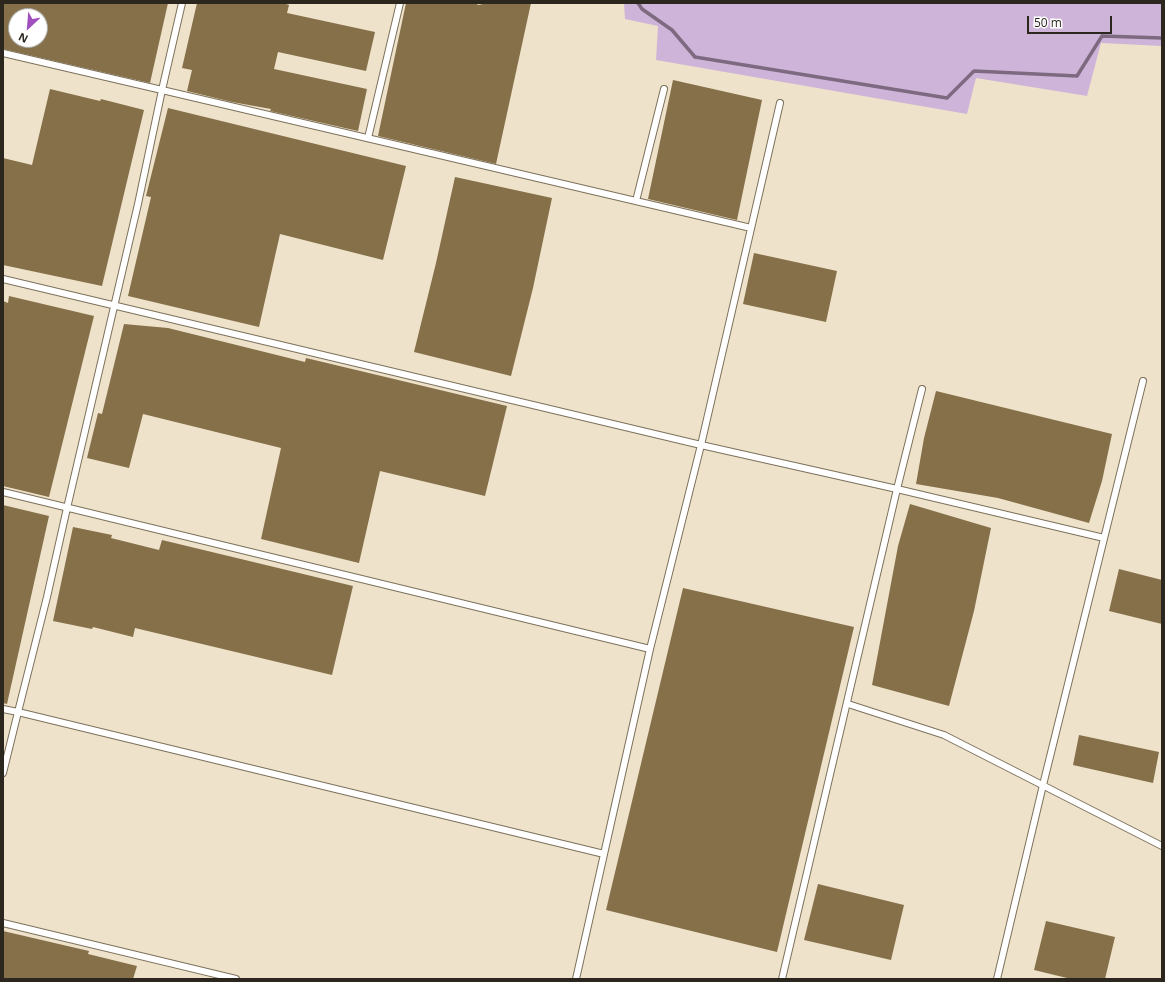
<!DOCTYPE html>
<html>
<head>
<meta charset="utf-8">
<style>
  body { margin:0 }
  #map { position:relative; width:1165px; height:982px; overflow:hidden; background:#efe2ca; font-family:"Open Sans",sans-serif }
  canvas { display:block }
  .frame { position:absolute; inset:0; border:4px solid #2c271e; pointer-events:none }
  .north { position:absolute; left:8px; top:8px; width:40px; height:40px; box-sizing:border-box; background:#fff; border:1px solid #aba9a5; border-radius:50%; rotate:206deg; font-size:11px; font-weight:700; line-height:16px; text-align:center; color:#2c271e }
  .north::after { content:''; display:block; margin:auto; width:14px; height:18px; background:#a150c0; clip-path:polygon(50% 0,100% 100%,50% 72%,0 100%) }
  .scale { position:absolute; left:1027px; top:16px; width:85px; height:18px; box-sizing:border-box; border:2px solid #2c271e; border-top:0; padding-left:5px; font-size:12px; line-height:14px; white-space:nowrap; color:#2c271e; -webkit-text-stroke:3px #fff; paint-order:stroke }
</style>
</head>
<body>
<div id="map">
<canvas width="1165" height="982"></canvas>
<div class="frame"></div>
<div class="north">N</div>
<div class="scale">50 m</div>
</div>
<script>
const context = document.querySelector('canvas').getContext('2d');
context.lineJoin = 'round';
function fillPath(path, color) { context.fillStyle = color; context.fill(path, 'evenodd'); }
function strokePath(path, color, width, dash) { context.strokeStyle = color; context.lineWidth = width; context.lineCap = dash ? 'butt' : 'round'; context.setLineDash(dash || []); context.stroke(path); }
const green = new Path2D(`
  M 624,3 L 1162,3 L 1162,46 L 1101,43 L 1087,96 L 976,78 L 967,114 L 656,60 L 658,26 L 625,19 Z`);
const stream = new Path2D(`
  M 638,3 L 642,9 L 672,30 L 695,57 L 947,98 L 974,71 L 1077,76 L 1102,36 L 1162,38`);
const building = new Path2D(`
  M 3,3 L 168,3 L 150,83 L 3,49 ZM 16,16 L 40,16 L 40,40 L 16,40 Z
  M 197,3 L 283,3 L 289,5 L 287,13 L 375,32 L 366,71 L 278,52 L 274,69 L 367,89 L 358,131 L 270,111 L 271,109 L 232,102 L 187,91 L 192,70 L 182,68 Z
  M 406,3 L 476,3 L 478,5 L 488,3 L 531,3 L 496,164 L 378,136 Z
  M 673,80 L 762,100 L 737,220 L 648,199 Z
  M 50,89 L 100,101 L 101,99 L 144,110 L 102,286 L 3,265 L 3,158 L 32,165 Z
  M 168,108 L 406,166 L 383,260 L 280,234 L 259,327 L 128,296 L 151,197 L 146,196 Z
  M 455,177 L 552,198 L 533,288 L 511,376 L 414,352 L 436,263 Z
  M 754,253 L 837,271 L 826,322 L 743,304 Z
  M 9,296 L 94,316 L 49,497 L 3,486 L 3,301 L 8,303 Z
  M 124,324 L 168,328 L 305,362 L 306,358 L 507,406 L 485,496 L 380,471 L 359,563 L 261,539 L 281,448 L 143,414 L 129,468 L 87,458 L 98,413 L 102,414 Z
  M 936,391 L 1112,434 L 1102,481 L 1089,523 L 998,498 L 916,484 L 924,438 Z
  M 910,504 L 991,528 L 974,611 L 949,706 L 872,685 L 898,546 Z
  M 3,505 L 49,516 L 7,704 L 3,703 Z
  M 73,527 L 112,535 L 111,538 L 159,550 L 162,540 L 353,586 L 332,675 L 135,628 L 133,637 L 93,627 L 92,629 L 53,621 Z
  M 1119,569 L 1162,580 L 1162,624 L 1109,611 Z
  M 683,588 L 854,627 L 777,952 L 606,910 Z
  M 1079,735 L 1159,752 L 1153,783 L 1073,765 Z
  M 818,884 L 904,905 L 891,960 L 804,940 Z
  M 1046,921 L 1115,937 L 1105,979 L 1071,979 L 1034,970 Z
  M 3,931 L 89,951 L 88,954 L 137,966 L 133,979 L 3,979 Z`);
const lane = new Path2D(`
  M 182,3 L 162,90 L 751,228
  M 3,53 L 162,90 L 138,204 L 67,508 L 47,597 L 18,712 L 3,709
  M 368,138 L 400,3
  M 636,201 L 664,89
  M 3,279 L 701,445 L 897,489 L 782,979
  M 922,389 L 897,489 L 1104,538
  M 3,492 L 650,649
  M 848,704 L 944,735 L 1162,846
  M 3,773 L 18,712 L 604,854
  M 3,923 L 236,979
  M 576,979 L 650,649 L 701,445 L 780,103
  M 997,979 L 1043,785 L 1143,381`);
fillPath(green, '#ceb4d9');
strokePath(stream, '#7d6a81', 3.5);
fillPath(building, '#857049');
strokePath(lane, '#7d715c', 8);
strokePath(lane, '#fff', 6);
</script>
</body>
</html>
